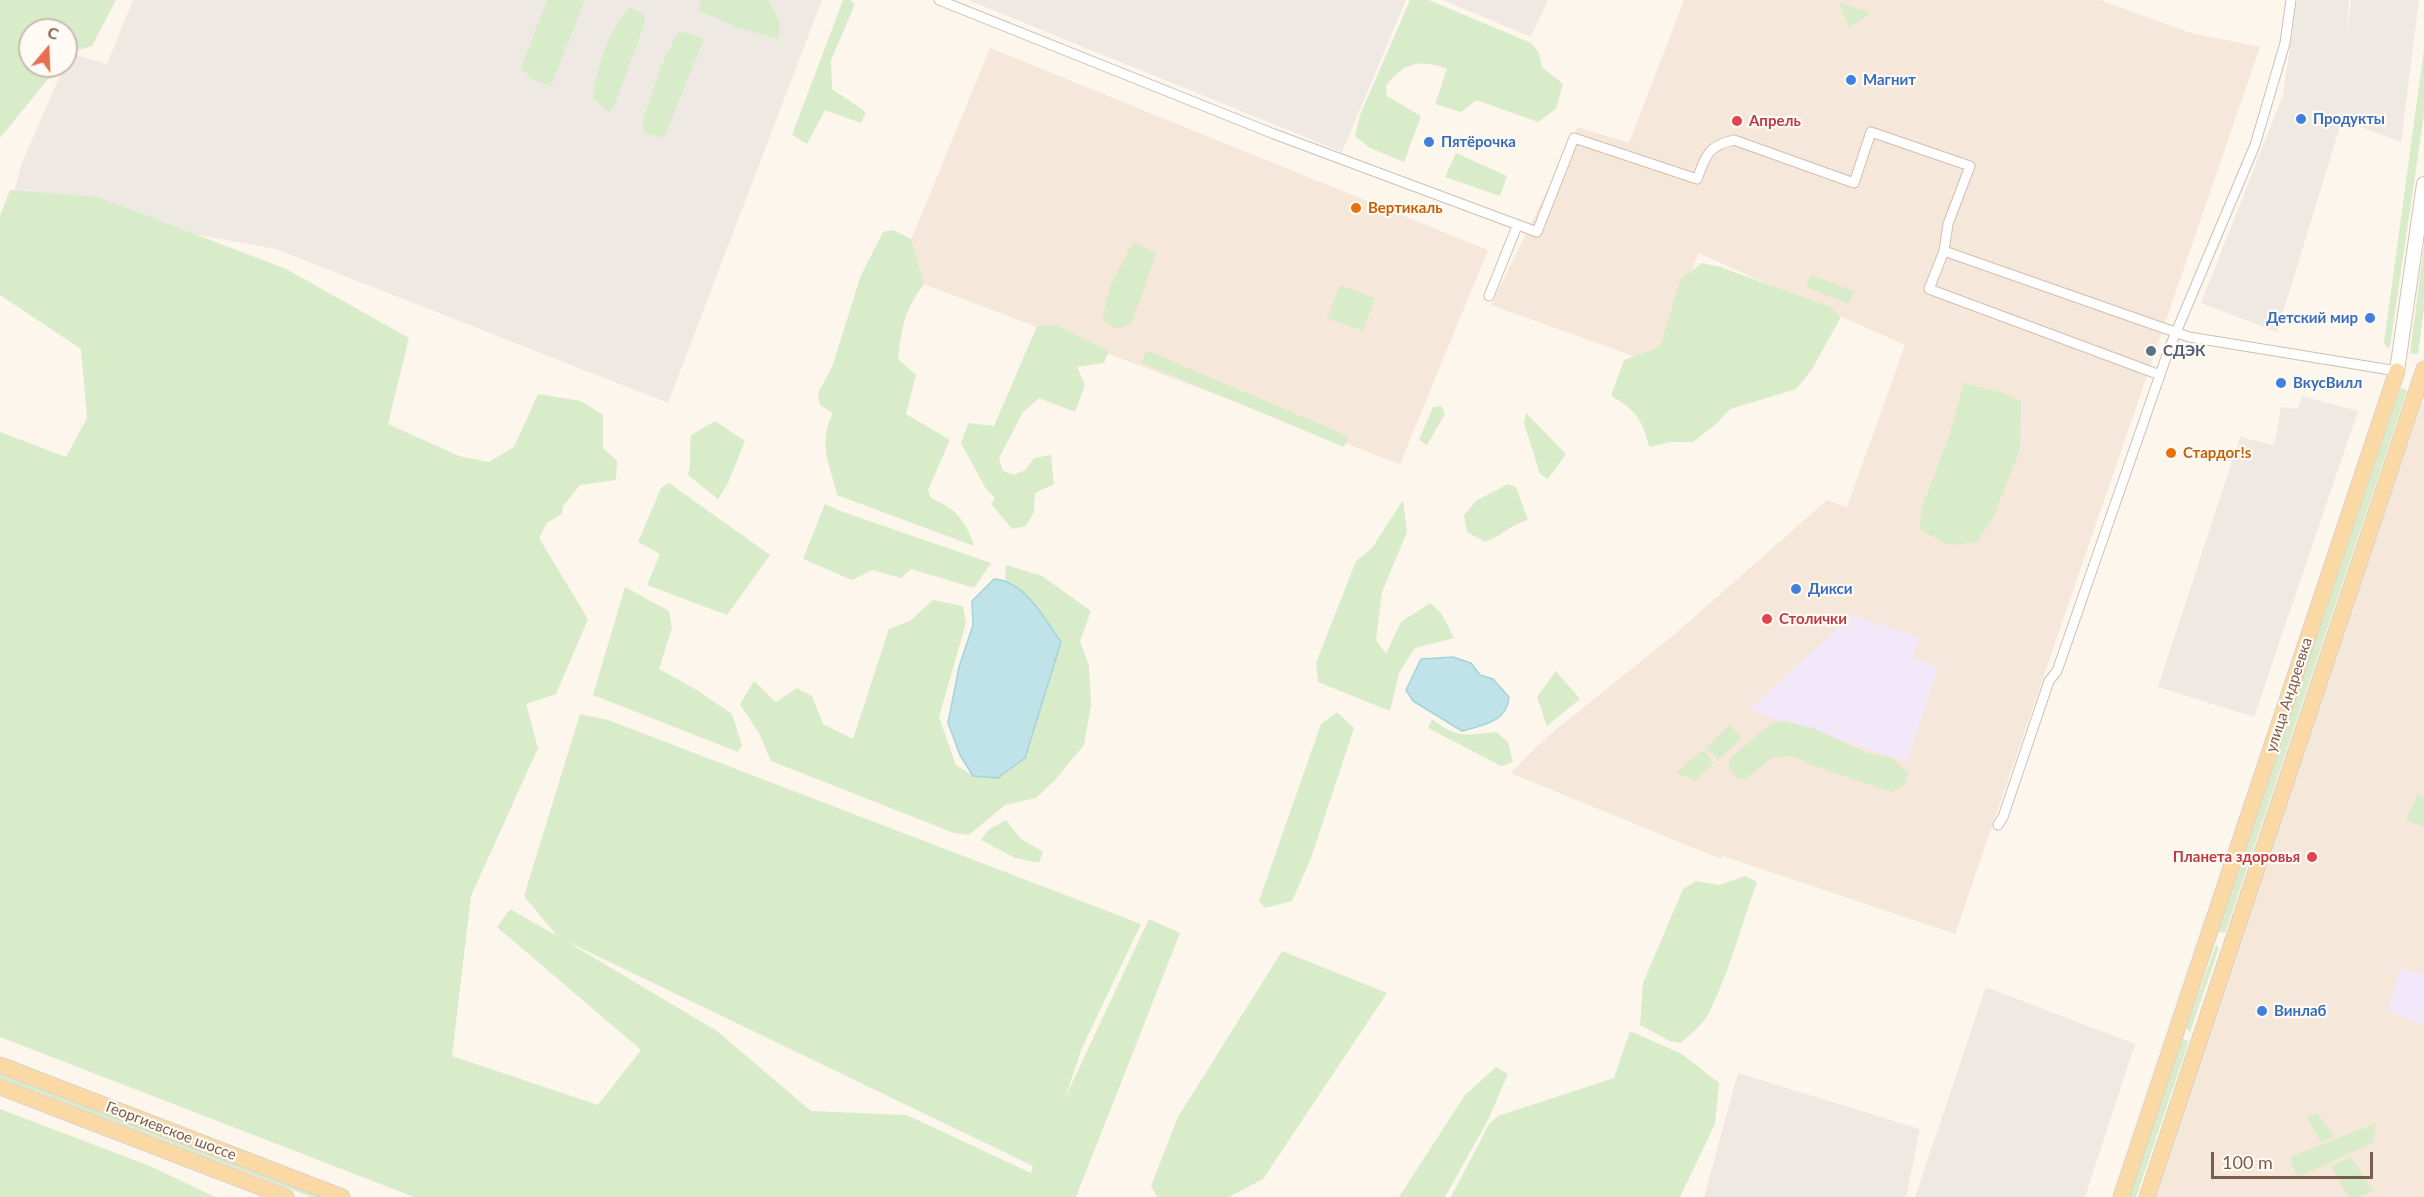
<!DOCTYPE html>
<html>
<head>
<meta charset="utf-8">
<style>
  body { margin:0 }
  #map { position:relative; width:2424px; height:1197px; overflow:hidden; background:#fdf6ec; font-family:Lato,sans-serif }
  canvas { display:block }
  .north { position:absolute; left:18px; top:18px; width:60px; height:60px; box-sizing:border-box; background:#fffaf3; border:2px solid #cabbb1; border-radius:50%; rotate:19deg; font-size:16px; font-weight:700; line-height:24px; text-align:center; color:#7a5c4d }
  .north::after { content:''; display:block; margin:auto; width:21px; height:27px; background:#e76f51; clip-path:polygon(50% 0,100% 100%,50% 72%,0 100%) }
  .scale { position:absolute; left:2211px; top:1152px; width:162px; height:27px; box-sizing:border-box; border:3px solid #7a5c4d; border-top:0; padding-left:8px; font-size:18px; line-height:21px; white-space:nowrap; color:#7a5c4d; -webkit-text-stroke:4px #fffaf3; paint-order:stroke }
</style>
</head>
<body>
<div id="map">
<canvas width="2424" height="1197"></canvas>
<div class="north">С</div>
<div class="scale">100 m</div>
</div>
<script>
const context = document.querySelector('canvas').getContext('2d');
context.lineJoin = 'round';
function fillPath(path, color) { context.fillStyle = color; context.fill(path, 'evenodd'); }
function strokePath(path, color, width, dash) { context.strokeStyle = color; context.lineWidth = width; context.lineCap = dash ? 'butt' : 'round'; context.setLineDash(dash || []); context.stroke(path); }
function label(font, color, halo, rows, align = 'center') {
  context.font = font + ' Lato,sans-serif'; context.lineWidth = 4.5; context.setLineDash([]); context.textBaseline = 'middle'; context.strokeStyle = halo; context.fillStyle = color; for (const [text, x, y, turn = 0] of rows) {
    context.save(); context.translate(x, y); context.rotate((+turn || 0) * Math.PI / 180); context.textAlign = isNaN(turn) ? turn : align; if (halo) context.strokeText(text, 0, 0); context.fillText(text, 0, 0); context.restore();
  }
}
const residential = new Path2D(`
  M 1684,0 L 2100,0 L 2191,33 L 2260,47 L 1955,934 L 1723,856 L 1721,859 L 1510,773 L 1548,736 L 1676,633 L 1827,500 L 1847,507 L 1905,345 L 1698,253 L 1658,365 L 1491,305 L 1578,127 L 1629,143 Z
  M 990,48 L 1488,250 L 1400,464 L 897,274 Z
  M 2424,402 L 2424,1197 L 2150,1197 L 2422,404 Z`);
const industrial = new Path2D(`
  M 133,0 L 822,0 L 668,403 L 276,249 L 12,201 L 21,165 L 64,66 L 66,66 L 69,53 L 107,64 Z
  M 968,0 L 1406,0 L 1342,152 Z
  M 1443,0 L 1548,0 L 1531,37 Z
  M 2297,0 L 2349,0 L 2347,37 L 2351,0 L 2419,0 L 2401,142 L 2342,120 L 2277,332 L 2201,303 L 2283,95 Z
  M 2302,396 L 2358,411 L 2254,717 L 2158,687 L 2240,437 L 2274,445 L 2281,407 L 2297,409 Z
  M 1986,987 L 2135,1044 L 2085,1197 L 1915,1197 Z
  M 1738,1073 L 1920,1129 L 1906,1197 L 1704,1197 Z`);
const education = new Path2D(`
  M 1852,615 L 1919,637 L 1913,658 L 1938,667 L 1907,762 L 1749,710 Z
  M 2400,968 L 2424,975 L 2424,1025 L 2387,1011 Z`);
const green = new Path2D(`
  M 0,0 L 116,0 L 92,46 L 69,53 L 66,57 L 66,30 L 30,30 L 30,66 L 59,66 L 0,138 Z
  M 547,0 L 585,0 L 551,86 L 533,80 L 521,68 Z
  M 701,0 L 769,0 L 780,22 L 779,40 L 736,27 L 698,10 Z
  M 843,0 L 850,0 L 855,4 L 831,60 L 832,89 L 866,112 L 861,123 L 825,110 L 807,144 L 792,135 Z
  M 1410,0 L 1429,0 L 1531,43 L 1539,53 L 1542,67 L 1563,84 L 1556,109 L 1538,122 L 1476,100 L 1461,112 L 1435,104 L 1447,69 C 1421,59 1403,62 1386,86 L 1387,96 L 1421,116 L 1404,162 L 1370,148 L 1355,136 L 1360,115 Z
  M 1839,2 L 1871,13 L 1849,28 Z
  M 630,7 L 644,14 L 645,23 L 615,104 L 609,112 L 593,98 C 595,71 611,26 630,7 Z
  M 679,30 L 704,39 L 664,138 L 644,132 L 642,123 L 661,66 Z
  M 2424,49 L 2424,115 L 2390,346 L 2387,348 L 2384,343 Z
  M 1456,153 L 1507,176 L 1500,196 L 1445,177 Z
  M 10,190 L 98,197 L 286,269 L 409,338 L 388,424 L 459,456 L 489,462 L 514,447 L 538,394 L 581,401 L 603,415 L 603,448 L 617,461 L 616,480 L 580,485 L 563,506 L 562,514 L 547,523 L 539,538 L 588,619 L 556,694 L 526,704 L 538,748 L 471,896 L 452,1056 L 598,1105 L 641,1050 L 497,927 L 510,909 L 557,936 L 524,896 L 580,714 L 608,720 L 1141,924 L 1082,1048 L 1065,1098 L 1149,919 L 1180,933 L 1076,1197 L 414,1197 L 0,1037 L 0,432 L 66,457 L 87,418 L 81,349 L 0,295 L 0,216 ZM 564,940 L 1033,1166 L 1031,1173 L 907,1115 L 811,1111 L 717,1031 Z
  M 893,230 L 911,239 L 924,284 C 904,311 902,326 898,359 L 916,375 L 906,414 L 950,440 L 928,490 L 931,498 C 956,510 965,518 974,546 L 837,495 C 830,464 817,443 833,413 L 820,405 L 818,393 L 832,367 L 861,275 L 883,232 Z
  M 1133,242 L 1156,253 L 1132,323 L 1117,329 L 1102,319 L 1110,287 Z
  M 2424,245 L 2424,308 L 2418,354 L 2410,353 Z
  M 1702,263 L 1720,267 L 1830,307 L 1841,317 L 1811,371 L 1796,389 L 1730,409 L 1716,424 L 1693,442 L 1670,442 L 1649,447 C 1643,420 1635,409 1611,396 L 1624,360 L 1660,347 L 1680,280 Z
  M 1811,275 L 1854,291 L 1849,304 L 1806,287 Z
  M 1340,285 L 1375,298 L 1363,331 L 1327,318 Z
  M 1057,325 L 1109,351 L 1104,363 L 1077,367 L 1085,385 L 1075,412 L 1039,398 L 1023,412 L 999,458 L 1003,471 L 1014,475 L 1025,470 L 1034,458 L 1051,455 L 1054,484 L 1035,493 L 1034,512 L 1026,526 L 1012,529 L 991,504 L 995,498 L 986,489 L 961,443 L 968,423 L 994,426 L 1037,326 Z
  M 1146,350 L 1348,436 L 1344,447 L 1142,363 Z
  M 1964,383 L 2003,393 L 2021,401 L 2020,449 L 1994,516 L 1977,542 L 1949,545 L 1919,529 L 1922,507 L 1948,439 Z
  M 2403,388 L 2407,391 L 2225,933 L 2218,932 L 2400,389 Z
  M 1441,406 L 1445,414 L 1427,445 L 1419,440 L 1433,407 Z
  M 1526,413 L 1566,454 L 1548,479 L 1540,474 L 1524,423 Z
  M 715,421 L 745,441 L 728,483 L 718,499 L 688,475 C 692,460 689,450 691,435 Z
  M 669,483 L 770,555 L 727,615 L 647,585 L 660,554 L 638,542 L 661,488 Z
  M 1508,484 L 1516,487 L 1528,520 C 1511,524 1502,536 1485,542 L 1467,532 L 1464,515 L 1476,501 Z
  M 1403,500 L 1407,532 L 1382,592 L 1376,640 L 1386,654 L 1401,622 L 1430,603 L 1441,613 L 1454,638 L 1415,648 L 1399,673 L 1390,711 L 1318,682 L 1316,663 L 1356,561 L 1372,548 Z
  M 825,504 L 843,512 L 991,563 L 974,588 L 911,569 L 901,578 L 872,570 L 852,580 L 803,559 Z
  M 1006,565 L 1042,576 L 1091,611 L 1080,641 L 1089,666 L 1091,705 L 1084,745 L 1056,779 L 1036,798 L 1005,805 L 969,835 L 954,833 L 771,761 L 760,735 L 740,704 L 754,681 L 776,702 L 797,688 L 812,696 L 823,724 L 853,739 L 889,629 L 910,621 L 933,600 L 963,606 L 966,623 L 939,717 L 956,765 L 973,776 L 1027,596 L 1005,580 Z
  M 625,587 L 669,611 L 672,628 L 659,669 L 697,690 L 732,714 L 742,746 L 738,752 L 593,695 Z
  M 1556,671 L 1580,699 L 1547,726 L 1537,697 Z
  M 1337,712 L 1354,728 L 1311,858 L 1292,901 L 1265,908 L 1259,901 L 1321,724 Z
  M 1432,719 C 1457,739 1466,735 1496,732 L 1508,742 L 1513,762 L 1501,766 L 1428,728 Z
  M 1785,721 L 1815,729 L 1867,753 L 1890,757 L 1908,773 L 1904,785 L 1891,792 L 1819,768 L 1792,756 L 1771,758 L 1746,779 L 1737,779 L 1729,770 L 1729,759 L 1771,723 Z
  M 1730,725 L 1742,738 L 1718,760 L 1706,747 Z
  M 1702,750 L 1714,763 L 1695,781 L 1676,773 Z
  M 2417,794 L 2424,797 L 2424,827 L 2406,820 Z
  M 1006,820 L 1021,839 L 1043,852 L 1039,863 L 1015,858 L 981,840 L 988,830 Z
  M 1745,876 L 1757,882 C 1741,926 1730,970 1709,1013 C 1703,1025 1690,1034 1681,1043 L 1670,1041 L 1640,1025 L 1643,983 L 1683,889 L 1696,881 L 1719,885 Z
  M 2216,945 L 2219,948 L 2190,1032 L 2186,1028 Z
  M 1282,951 L 1387,993 L 1263,1179 L 1229,1197 L 1157,1197 L 1151,1186 L 1178,1117 Z
  M 1630,1031 L 1682,1054 L 1719,1083 L 1715,1124 L 1680,1197 L 1451,1197 L 1489,1124 L 1498,1116 L 1614,1078 Z
  M 2182,1039 L 2189,1041 L 2136,1197 L 2129,1197 Z
  M 1496,1067 L 1508,1074 L 1488,1120 L 1445,1197 L 1399,1197 L 1465,1095 Z
  M 0,1072 L 324,1197 L 311,1197 L 0,1078 Z
  M 0,1109 L 150,1166 L 215,1197 L 0,1197 Z
  M 2317,1113 L 2334,1136 L 2321,1142 L 2307,1117 Z
  M 2376,1123 L 2374,1142 L 2297,1178 L 2290,1157 Z
  M 2351,1157 L 2373,1191 L 2359,1197 L 2349,1197 L 2331,1166 Z`);
const water = new Path2D(`
  M 994,579 C 1025,581 1044,618 1061,642 L 1025,758 L 998,778 L 973,776 L 960,755 L 948,723 L 959,667 L 973,625 L 972,601 Z
  M 1453,657 L 1471,663 L 1480,675 L 1493,679 L 1509,697 C 1507,722 1483,725 1462,731 L 1413,701 L 1406,690 L 1421,659 Z`);
const street = new Path2D(`
  M 939,0 L 1274,134 L 1537,232 L 1574,138 L 1697,179 C 1706,156 1707,146 1734,140 L 1854,183 L 1871,132 L 1970,166 L 1948,224 L 1944,251 L 1929,289 L 2160,375
  M 1944,251 L 2189,337 L 2397,371
  M 1489,296 L 1517,226
  M 1998,825 L 2003,817 L 2049,681 L 2057,671 L 2169,349 L 2255,145 L 2285,43 L 2291,0`);
const secondary = new Path2D(`
  M 2397,371 L 2424,184`);
const primary = new Path2D(`
  M 0,1065 L 342,1197
  M 0,1087 L 286,1197
  M 2121,1197 L 2397,371
  M 2147,1197 L 2424,369`);
const markers = [
  [1851,80,6,"#3f7fe0"],
  [2301,119,6,"#3f7fe0"],
  [1737,121,6,"#e0444e"],
  [1429,142,6,"#3f7fe0"],
  [1356,208,6,"#e8710a"],
  [2370,318,6,"#3f7fe0"],
  [2151,351,6,"#5c6f8a"],
  [2281,383,6,"#3f7fe0"],
  [2171,453,6,"#e8710a"],
  [1796,589,6,"#3f7fe0"],
  [1767,619,6,"#e0444e"],
  [2312,857,6,"#e0444e"],
  [2262,1011,6,"#3f7fe0"]
];
const shopNames = [
  ["Магнит",1863,80],
  ["Продукты",2313,119],
  ["Пятёрочка",1441,142],
  ["Детский мир",2358,318,"right"],
  ["ВкусВилл",2293,383],
  ["Дикси",1808,589],
  ["Винлаб",2274,1011]
];
const healthNames = [
  ["Апрель",1749,121],
  ["Столички",1779,619],
  ["Планета здоровья",2300,857,"right"]
];
const foodNames = [
  ["Вертикаль",1368,208],
  ["Стардог!s",2183,453]
];
const serviceNames = [
  ["СДЭК",2163,351]
];
const streetNames = [
  ["улица Андреевка",2289,695,-72],
  ["Георгиевское шоссе",171,1131,21]
];
fillPath(residential, '#f5e8da');
fillPath(industrial, '#efe9e4');
fillPath(education, '#f3e8fa');
fillPath(green, '#d8ecc9');
fillPath(water, '#bfe3e8');
strokePath(water, '#a5d3da', 1.5);
strokePath(street, '#d1beb0', 11);
strokePath(secondary, '#d6c0b0', 16);
strokePath(primary, '#dad1cd', 17);
strokePath(street, '#fff', 9);
strokePath(secondary, '#fff', 14);
strokePath(primary, '#fbd9a5', 15);
for (const [x, y, r, color] of markers) { const dot = new Path2D(); dot.arc(x, y, r, 0, 2 * Math.PI); context.fillStyle = color; context.fill(dot); strokePath(dot, '#fffaf3', 2); }
label('bold 15px', '#366cbe', '#fffaf3', shopNames, 'left');
label('bold 15px', '#be3a42', '#fffaf3', healthNames, 'left');
label('bold 15px', '#c56008', '#fffaf3', foodNames, 'left');
label('bold 15px', '#4e5e75', '#fffaf3', serviceNames, 'left');
label('15px', '#7a5c4d', '#fffaf3', streetNames);
</script>
</body>
</html>
